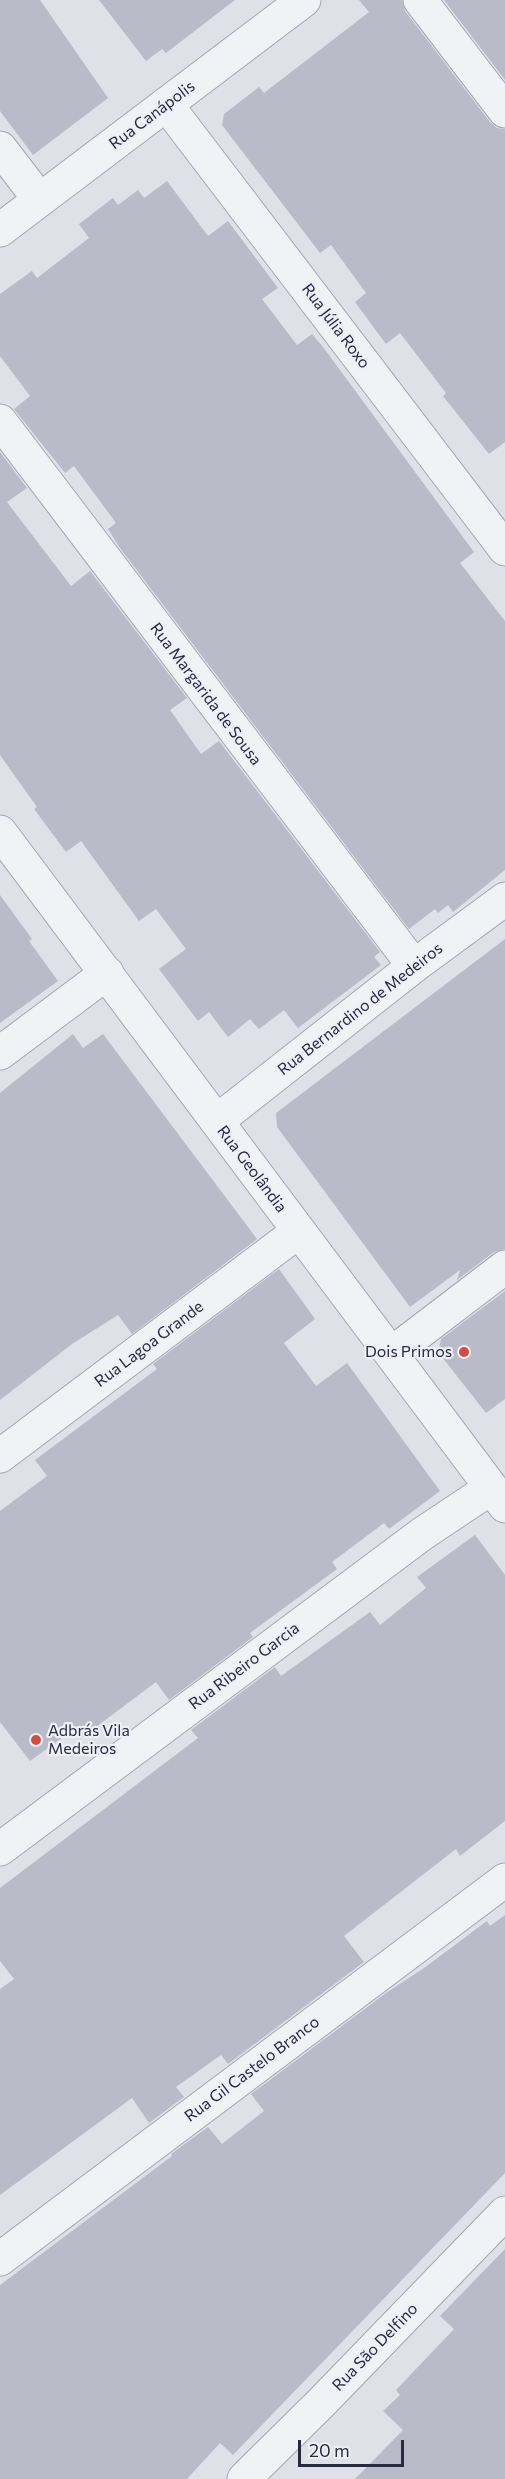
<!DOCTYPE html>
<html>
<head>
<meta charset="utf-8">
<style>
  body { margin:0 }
  #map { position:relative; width:505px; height:2479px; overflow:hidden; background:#dfe0e8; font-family:Commissioner,sans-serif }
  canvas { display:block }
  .scale { position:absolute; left:298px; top:2440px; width:106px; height:27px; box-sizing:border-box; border:3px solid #282b3f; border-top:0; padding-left:8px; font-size:18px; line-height:21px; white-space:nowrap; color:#282b3f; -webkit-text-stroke:4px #eef0f6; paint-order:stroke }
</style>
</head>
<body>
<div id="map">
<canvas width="505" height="2479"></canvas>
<div class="scale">20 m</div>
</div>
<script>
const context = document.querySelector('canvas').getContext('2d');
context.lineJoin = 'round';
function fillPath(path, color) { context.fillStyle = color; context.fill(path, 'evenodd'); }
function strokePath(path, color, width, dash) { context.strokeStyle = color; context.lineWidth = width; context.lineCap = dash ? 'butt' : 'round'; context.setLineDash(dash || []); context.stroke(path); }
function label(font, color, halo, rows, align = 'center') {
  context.font = font + ' Commissioner,sans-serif'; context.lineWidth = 4.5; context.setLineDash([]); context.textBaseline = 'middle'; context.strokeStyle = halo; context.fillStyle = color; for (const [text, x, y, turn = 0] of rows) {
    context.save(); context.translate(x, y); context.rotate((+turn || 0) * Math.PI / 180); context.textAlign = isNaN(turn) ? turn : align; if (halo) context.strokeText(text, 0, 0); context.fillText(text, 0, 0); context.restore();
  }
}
const building = new Path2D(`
  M 0,0 L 40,0 L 108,98 L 33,155 L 0,111 Z
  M 99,0 L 235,0 L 166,53 L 162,49 L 146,61 Z
  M 359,0 L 402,0 L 405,11 L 490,122 L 497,128 L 505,129 L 505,442 L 489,454 L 443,396 L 446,393 L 400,333 L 386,344 L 355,302 L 366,293 L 331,245 L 320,253 L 222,125 L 224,114 L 259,87 L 264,93 L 369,12 Z
  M 444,0 L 505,0 L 505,80 Z
  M 167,181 L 208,236 L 228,221 L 278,288 L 262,299 L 297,345 L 312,334 L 323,347 L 474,552 L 460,563 L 505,621 L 505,870 L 453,912 L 448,905 L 438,913 L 435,909 L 409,929 L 120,548 L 108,529 L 116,523 L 74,466 L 65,473 L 14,409 L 30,396 L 0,356 L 0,294 L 32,271 L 37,278 L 89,238 L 79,224 L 113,198 L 118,205 L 138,190 L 144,198 Z
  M 0,452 L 27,488 L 7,502 L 71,586 L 90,571 L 187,698 L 170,710 L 201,754 L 219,741 L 380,952 L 374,957 L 381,965 L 298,1028 L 284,1010 L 259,1029 L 250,1019 L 228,1037 L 209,1012 L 198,1021 L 159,969 L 186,949 L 156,909 L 139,921 L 81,841 L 66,852 L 34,809 L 37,807 L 0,755 Z
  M 0,895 L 32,939 L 29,941 L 58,981 L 0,1023 Z
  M 505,939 L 505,1249 L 494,1252 L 457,1280 L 460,1270 L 410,1307 L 277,1127 L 276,1113 Z
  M 73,1034 L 83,1048 L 103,1034 L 257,1239 L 132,1334 L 118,1315 L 72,1344 L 0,1400 L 0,1093 Z
  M 279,1269 L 315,1319 L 284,1343 L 316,1386 L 347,1363 L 440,1491 L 389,1529 L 384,1523 L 332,1562 L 337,1569 L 250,1633 L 253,1637 L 169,1700 L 156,1682 L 80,1739 L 73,1730 L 30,1761 L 0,1722 L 0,1511 L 47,1476 L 35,1460 L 157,1369 L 153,1364 Z
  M 505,1291 L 505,1399 L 486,1413 L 438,1352 L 441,1339 Z
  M 475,1535 L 505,1575 L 505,1821 L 460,1856 L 456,1849 L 344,1936 L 364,1962 L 228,2064 L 221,2055 L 176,2087 L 184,2097 L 149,2123 L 132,2098 L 0,2195 L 0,1989 L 14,1979 L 0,1961 L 0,1888 L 198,1738 L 191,1730 L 275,1667 L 281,1676 L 370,1612 L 380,1625 L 426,1588 L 417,1577 Z
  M 505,1915 L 505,2173 L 233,2455 L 220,2443 L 187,2479 L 0,2479 L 0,2285 L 172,2156 L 171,2154 L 208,2127 L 222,2144 L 264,2111 L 251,2094 L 386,1993 L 424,1968 L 487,1921 L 490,1926 Z
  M 505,2249 L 505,2479 L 355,2479 L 403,2430 L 383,2411 L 400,2395 L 396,2390 L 454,2329 L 440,2316 Z`);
const minor = new Path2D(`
  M 420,0 L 505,111
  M 166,104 L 505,549
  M 0,148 L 40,200
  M 0,230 L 304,0
  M 0,421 L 414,966
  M 0,832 L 505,1506
  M 0,1053 L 107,973
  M 217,1121 L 414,966 L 505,899
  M 391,1354 L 505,1267
  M 0,1456 L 299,1231
  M 0,1849 L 422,1534 L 491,1488
  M 0,2259 L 505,1880
  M 244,2479 L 322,2402 L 505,2213`);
const markers = [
  [464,1352,6,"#cd4e44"],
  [36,1740,6,"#cd4e44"]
];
const streetNames = [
  ["Rua Canápolis",152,115,-37],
  ["Rua Júlia Roxo",336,326,53],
  ["Rua Margarida de Sousa",206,694,53],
  ["Rua Bernardino de Medeiros",360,1009,-38],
  ["Rua Geolândia",252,1169,53],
  ["Rua Lagoa Grande",149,1344,-37],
  ["Rua Ribeiro Garcia",244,1666,-37],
  ["Rua Gil Castelo Branco",252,2069,-37],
  ["Rua São Delfino",375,2347,-46]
];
const poiNames = [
  ["Dois Primos",452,1352],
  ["Adbrás Vila",48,1731,"left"],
  ["Medeiros",48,1749,"left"]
];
fillPath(building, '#b9bbc8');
strokePath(minor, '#a4a6b2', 35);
strokePath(minor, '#f1f2f6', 33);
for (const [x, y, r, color] of markers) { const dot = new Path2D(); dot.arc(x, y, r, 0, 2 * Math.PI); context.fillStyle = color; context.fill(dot); strokePath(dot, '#eef0f6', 2); }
label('16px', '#282b3f', '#eef0f6', streetNames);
label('16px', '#282b3f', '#eef0f6', poiNames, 'right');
</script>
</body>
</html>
